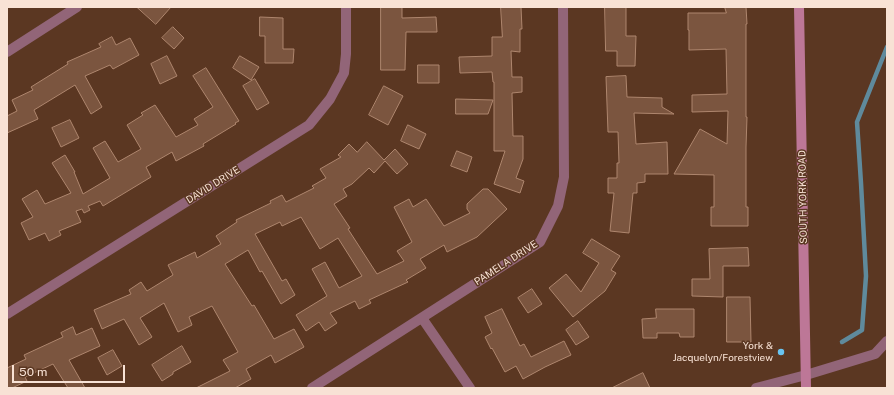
<!DOCTYPE html>
<html>
<head>
<meta charset="utf-8">
<style>
  body { margin:0 }
  #map { position:relative; width:894px; height:395px; overflow:hidden; background:#5b3722; font-family:"Public Sans",sans-serif }
  canvas { display:block }
  .frame { position:absolute; inset:0; border:8px solid #f8e2d5; pointer-events:none }
  .scale { position:absolute; left:12px; top:365px; width:113px; height:18px; box-sizing:border-box; border:2px solid #f8e2d5; border-top:0; padding-left:5px; font-size:12px; line-height:14px; white-space:nowrap; color:#f8e2d5; -webkit-text-stroke:3px #5b3722; paint-order:stroke }
</style>
</head>
<body>
<div id="map">
<canvas width="894" height="395"></canvas>
<div class="frame"></div>
<div class="scale">50 m</div>
</div>
<script>
const context = document.querySelector('canvas').getContext('2d');
context.lineJoin = 'round';
function strokePath(path, color, width, dash) { context.strokeStyle = color; context.lineWidth = width; context.lineCap = dash ? 'butt' : 'round'; context.setLineDash(dash || []); context.stroke(path); }
function fillPath(path, color) { context.fillStyle = color; context.fill(path, 'evenodd'); }
function label(font, color, halo, rows, align = 'center') {
  context.font = font + ' "Public Sans",sans-serif'; context.lineWidth = 3; context.setLineDash([]); context.textBaseline = 'middle'; context.strokeStyle = halo; context.fillStyle = color; for (const [text, x, y, turn = 0] of rows) {
    context.save(); context.translate(x, y); context.rotate((+turn || 0) * Math.PI / 180); context.textAlign = isNaN(turn) ? turn : align; if (halo) context.strokeText(text, 0, 0); context.fillText(text, 0, 0); context.restore();
  }
}
const stream = new Path2D(`
  M 842,342 L 862,330 L 866,276 L 861,183 L 857,122 L 887,47`);
const building = new Path2D(`
  M 137,7 L 171,7 L 156,24 Z
  M 381,7 L 402,7 L 402,18 L 436,17 L 437,32 L 406,32 L 405,70 L 381,70 Z
  M 501,7 L 521,7 L 522,29 L 520,29 L 520,52 L 511,51 L 512,77 L 522,77 L 522,92 L 512,93 L 513,136 L 523,136 L 523,159 L 516,178 L 524,181 L 520,193 L 494,184 L 505,151 L 494,151 L 494,82 L 493,82 L 492,72 L 460,73 L 459,57 L 492,56 L 492,37 L 502,37 Z
  M 605,7 L 626,7 L 626,36 L 636,36 L 635,66 L 617,66 L 617,51 L 606,51 Z
  M 725,7 L 746,7 L 747,24 L 746,24 L 746,117 L 747,117 L 746,147 L 746,207 L 748,207 L 748,226 L 711,226 L 711,207 L 714,207 L 714,175 L 674,174 L 700,129 L 727,144 L 728,111 L 692,112 L 692,95 L 727,94 L 726,49 L 689,50 L 689,30 L 688,30 L 688,13 L 726,13 Z
  M 260,17 L 283,18 L 283,49 L 294,49 L 293,63 L 265,63 L 265,36 L 260,36 Z
  M 173,27 L 184,38 L 174,49 L 162,38 Z
  M 112,37 L 116,45 L 130,38 L 139,55 L 113,69 L 110,65 L 85,76 L 102,107 L 91,114 L 75,85 L 34,110 L 38,119 L 7,133 L 7,116 L 17,111 L 12,100 L 33,90 L 31,87 L 68,64 L 67,62 L 101,47 L 99,44 Z
  M 167,56 L 177,76 L 160,84 L 151,64 Z
  M 240,56 L 259,67 L 251,80 L 233,68 Z
  M 418,65 L 439,65 L 439,83 L 418,83 Z
  M 206,68 L 239,121 L 235,123 L 236,124 L 203,144 L 204,146 L 176,161 L 172,152 L 146,167 L 151,177 L 103,206 L 100,201 L 88,206 L 90,210 L 84,213 L 82,209 L 76,211 L 81,222 L 59,231 L 61,235 L 49,241 L 45,233 L 29,240 L 21,223 L 33,217 L 22,199 L 37,190 L 45,204 L 71,193 L 52,163 L 65,155 L 75,172 L 74,172 L 83,194 L 110,178 L 93,148 L 105,141 L 118,162 L 141,149 L 127,125 L 143,115 L 141,113 L 155,105 L 176,137 L 198,125 L 194,119 L 213,107 L 193,76 Z
  M 626,76 L 627,97 L 662,98 L 662,107 L 674,114 L 634,113 L 636,144 L 667,142 L 668,174 L 645,174 L 645,182 L 637,183 L 637,193 L 633,193 L 629,233 L 610,231 L 614,193 L 608,193 L 608,178 L 617,178 L 617,163 L 619,163 L 618,132 L 608,132 L 606,77 Z
  M 255,79 L 269,103 L 257,110 L 243,86 Z
  M 384,86 L 403,96 L 388,125 L 369,115 Z
  M 456,99 L 493,100 L 488,114 L 456,114 Z
  M 70,120 L 79,138 L 61,147 L 52,128 Z
  M 408,125 L 426,134 L 419,149 L 401,141 Z
  M 367,142 L 384,160 L 395,149 L 408,164 L 397,174 L 385,161 L 374,173 L 369,168 L 352,184 L 343,189 L 347,196 L 334,204 L 350,228 L 348,229 L 377,274 L 404,261 L 397,251 L 412,242 L 394,207 L 409,199 L 413,207 L 426,199 L 444,226 L 470,213 L 467,209 L 467,204 L 483,189 L 488,189 L 507,209 L 477,237 L 447,252 L 444,245 L 420,259 L 426,268 L 406,280 L 408,282 L 369,300 L 371,303 L 359,309 L 355,301 L 330,313 L 337,323 L 325,331 L 319,322 L 306,331 L 296,315 L 327,296 L 312,269 L 325,262 L 339,288 L 362,276 L 338,238 L 320,249 L 301,217 L 282,226 L 280,222 L 255,234 L 282,281 L 286,279 L 295,295 L 281,304 L 262,271 L 260,272 L 248,250 L 225,264 L 252,306 L 254,305 L 274,339 L 294,329 L 304,347 L 275,363 L 271,355 L 246,369 L 251,379 L 235,388 L 196,388 L 230,371 L 223,360 L 238,352 L 212,306 L 189,317 L 192,325 L 178,332 L 164,303 L 140,318 L 152,337 L 139,345 L 124,319 L 102,329 L 94,310 L 131,294 L 129,290 L 141,282 L 147,291 L 173,275 L 168,265 L 195,252 L 197,258 L 221,244 L 216,236 L 237,222 L 236,220 L 271,203 L 270,201 L 282,195 L 286,202 L 314,188 L 312,186 L 326,178 L 320,169 L 341,157 L 338,155 L 349,144 L 357,152 Z
  M 457,151 L 472,157 L 467,172 L 451,166 Z
  M 592,239 L 620,256 L 611,270 L 616,273 L 605,291 L 573,317 L 549,288 L 566,274 L 581,292 L 599,263 L 583,253 Z
  M 748,248 L 749,266 L 723,266 L 723,297 L 692,296 L 692,279 L 710,279 L 709,249 Z
  M 532,289 L 542,304 L 528,313 L 518,298 Z
  M 727,297 L 750,297 L 751,342 L 727,342 Z
  M 502,309 L 520,346 L 524,344 L 531,357 L 564,341 L 571,355 L 545,367 L 523,379 L 516,366 L 505,372 L 492,348 L 491,349 L 485,337 L 492,333 L 485,317 Z
  M 656,309 L 694,309 L 694,337 L 680,337 L 679,333 L 657,333 L 657,338 L 643,338 L 642,319 L 656,318 Z
  M 578,321 L 589,337 L 576,345 L 566,330 Z
  M 73,327 L 76,335 L 92,328 L 100,346 L 69,360 L 85,388 L 68,388 L 53,364 L 25,377 L 27,381 L 12,388 L 7,388 L 7,368 L 26,359 L 24,355 L 63,337 L 61,333 Z
  M 182,346 L 191,362 L 173,372 L 173,374 L 162,381 L 152,365 Z
  M 113,350 L 122,366 L 107,375 L 98,358 Z
  M 643,373 L 650,388 L 612,388 Z`);
const minor = new Path2D(`
  M 7,52 L 77,7
  M 7,314 L 309,125 L 330,99 L 344,73 L 346,54 L 346,7
  M 422,318 L 470,388
  M 312,388 L 540,242 L 558,206 L 564,177 L 563,7
  M 756,388 L 806,375 L 875,354 L 887,341`);
const secondary = new Path2D(`
  M 799,7 L 806,388`);
const markers = [
  [781,352,4,"#69c4f0"]
];
const streetNames = [
  ["DAVID DRIVE",213,185,-32],
  ["SOUTH YORK ROAD",803,197,-91],
  ["PAMELA DRIVE",506,263,-33]
];
const poiNames = [
  ["York &",773,346],
  ["Jacquelyn/Forestview",773,358]
];
strokePath(stream, '#5f8a9c', 4.5);
fillPath(building, '#7b553f');
strokePath(building, '#ae866e', 1);
strokePath(minor, '#926578', 10);
strokePath(secondary, '#bd7797', 10);
for (const [x, y, r, color] of markers) { const dot = new Path2D(); dot.arc(x, y, r, 0, 2 * Math.PI); context.fillStyle = color; context.fill(dot); strokePath(dot, '#5b3722', 1.5); }
label('10px', '#f8e2d5', '#5b3722', streetNames);
label('10px', '#f8e2d5', '#5b3722', poiNames, 'right');
</script>
</body>
</html>
